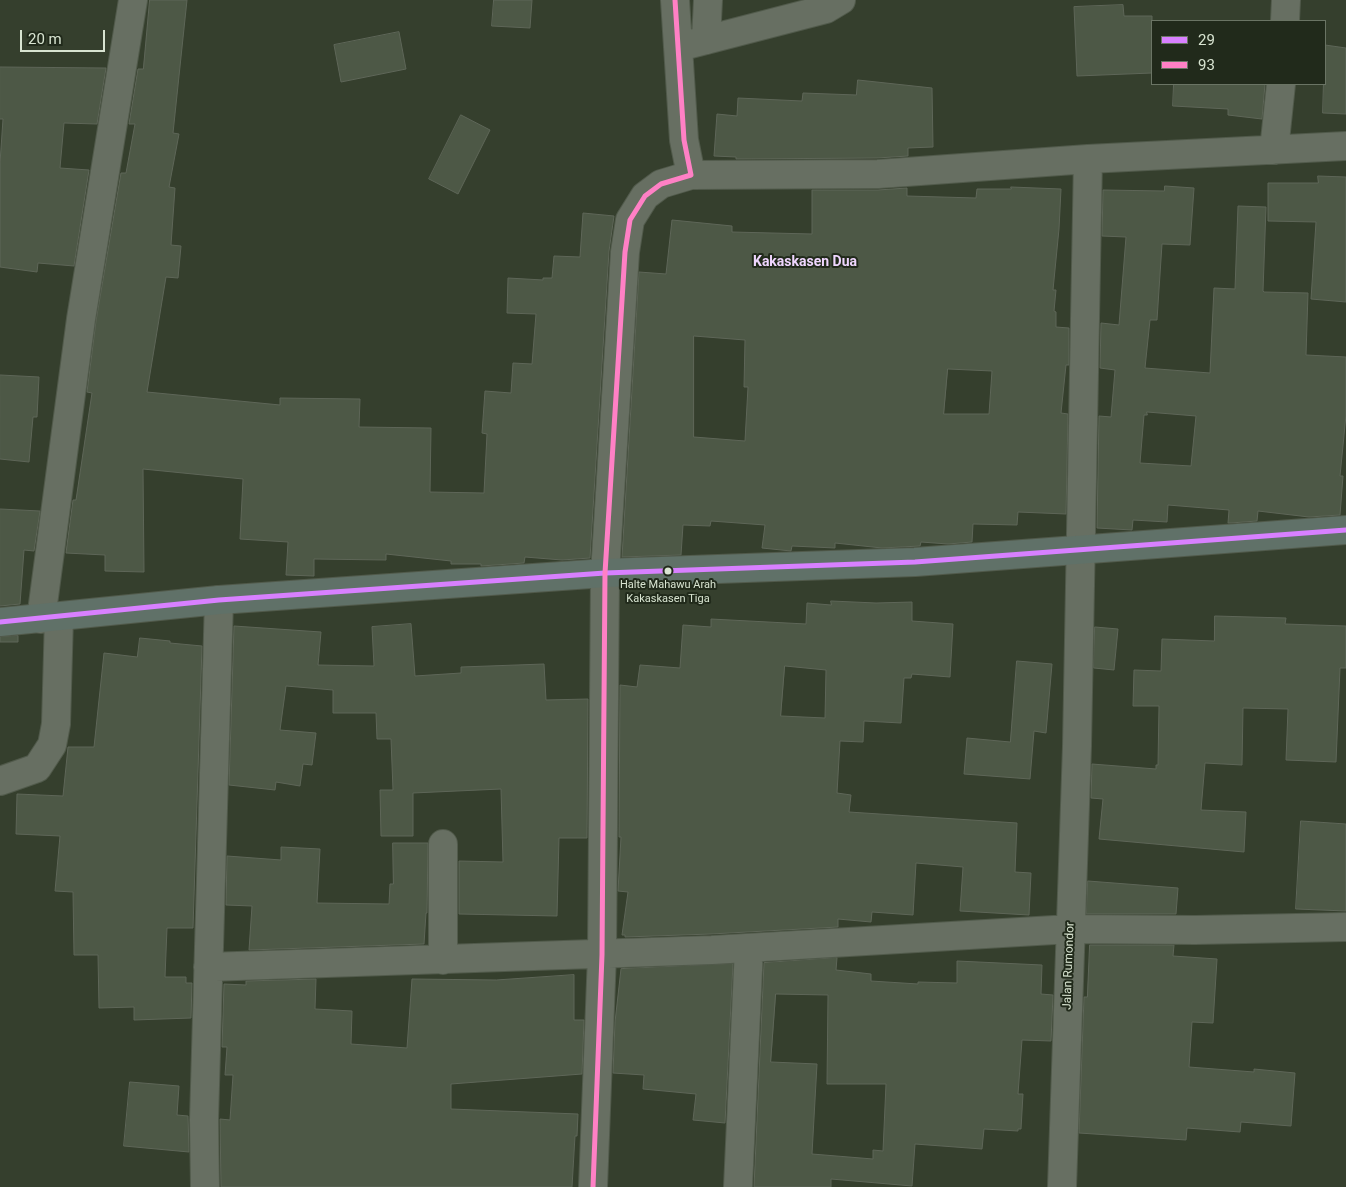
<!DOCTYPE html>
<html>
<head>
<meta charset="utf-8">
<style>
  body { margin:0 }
  #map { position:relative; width:1346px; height:1187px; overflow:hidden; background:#353f2d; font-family:Roboto,sans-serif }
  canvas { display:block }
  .legend { position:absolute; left:1151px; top:20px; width:175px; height:65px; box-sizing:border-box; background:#212a1b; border:1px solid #6a7464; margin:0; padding:6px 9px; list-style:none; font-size:15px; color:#d8e4d1 }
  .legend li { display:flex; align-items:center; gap:10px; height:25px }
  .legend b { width:25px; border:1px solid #6a7464 }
  .scale { position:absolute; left:20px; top:30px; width:85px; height:22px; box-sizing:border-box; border:2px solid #d8e4d1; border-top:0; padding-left:6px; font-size:15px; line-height:18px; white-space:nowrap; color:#d8e4d1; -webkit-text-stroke:4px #212a1b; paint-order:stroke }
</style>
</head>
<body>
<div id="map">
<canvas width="1346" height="1187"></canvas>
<ul class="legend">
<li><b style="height:6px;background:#d880ff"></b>29</li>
<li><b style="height:6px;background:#ff80c5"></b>93</li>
</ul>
<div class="scale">20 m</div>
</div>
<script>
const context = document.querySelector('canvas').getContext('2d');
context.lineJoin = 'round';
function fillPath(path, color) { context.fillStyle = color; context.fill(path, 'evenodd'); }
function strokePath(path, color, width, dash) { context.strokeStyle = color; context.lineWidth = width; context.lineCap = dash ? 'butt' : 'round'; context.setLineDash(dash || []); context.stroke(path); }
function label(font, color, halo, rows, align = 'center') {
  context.font = font + ' Roboto,sans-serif'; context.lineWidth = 4; context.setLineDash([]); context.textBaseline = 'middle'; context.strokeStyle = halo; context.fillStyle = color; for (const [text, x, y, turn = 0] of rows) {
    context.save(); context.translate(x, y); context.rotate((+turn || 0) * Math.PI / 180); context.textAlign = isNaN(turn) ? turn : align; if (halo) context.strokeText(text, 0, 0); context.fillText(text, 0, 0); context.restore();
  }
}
const building = new Path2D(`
  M 150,0 L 187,0 L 173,133 L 179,134 L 169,187 L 175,188 L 171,245 L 181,246 L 178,278 L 166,277 L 147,392 L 280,405 L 280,398 L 360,399 L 359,427 L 431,428 L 430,492 L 484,493 L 487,434 L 482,433 L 485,391 L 511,393 L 513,363 L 532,364 L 536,314 L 507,313 L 508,278 L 543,280 L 543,278 L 552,278 L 554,256 L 580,257 L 583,213 L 614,216 L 609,251 L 590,558 L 562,560 L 525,557 L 524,563 L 481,566 L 481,564 L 451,564 L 451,561 L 386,554 L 386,560 L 314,559 L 314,576 L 286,575 L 288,542 L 240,539 L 243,479 L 143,469 L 144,572 L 105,571 L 105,555 L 66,553 L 73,500 L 76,500 L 92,393 L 87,392 L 96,321 L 121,173 L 126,173 L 135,124 L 129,124 L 138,69 L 143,69 Z
  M 494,0 L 532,0 L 530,28 L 492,26 Z
  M 1123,5 L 1124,16 L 1152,16 L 1152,73 L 1077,76 L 1074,7 Z
  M 399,32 L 406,69 L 341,82 L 334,45 Z
  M 1325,45 L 1346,48 L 1346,114 L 1323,113 Z
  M 0,67 L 106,68 L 97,124 L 64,123 L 60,168 L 89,170 L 74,266 L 38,263 L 37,272 L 0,267 L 0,163 L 3,119 L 0,119 Z
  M 858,80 L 932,88 L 933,147 L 908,148 L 908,156 L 877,158 L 736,159 L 736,157 L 714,156 L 717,114 L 737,116 L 738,98 L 802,101 L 803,93 L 856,95 Z
  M 1174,84 L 1265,84 L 1262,119 L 1228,115 L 1228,109 L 1173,106 Z
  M 461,115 L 490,130 L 458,194 L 429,179 Z
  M 1318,176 L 1346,177 L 1346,302 L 1311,299 L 1316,222 L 1268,221 L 1268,183 L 1318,183 Z
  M 1165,186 L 1194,188 L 1190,245 L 1162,244 L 1157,320 L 1150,320 L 1145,368 L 1210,373 L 1214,288 L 1235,289 L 1238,206 L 1266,207 L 1263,291 L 1264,292 L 1308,293 L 1306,355 L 1346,357 L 1346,415 L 1340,476 L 1343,476 L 1340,515 L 1309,517 L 1258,511 L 1257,521 L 1231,523 L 1228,523 L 1229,510 L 1168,505 L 1167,522 L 1133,520 L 1132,530 L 1097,528 L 1099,416 L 1111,417 L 1115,370 L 1100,368 L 1101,323 L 1119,325 L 1126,237 L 1102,236 L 1103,190 L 1164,191 ZM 1147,412 L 1196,416 L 1191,466 L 1140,463 L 1144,415 L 1147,415 Z
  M 1011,187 L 1061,189 L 1059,229 L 1053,290 L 1056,290 L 1054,311 L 1056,312 L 1056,327 L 1069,328 L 1069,365 L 1066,365 L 1061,413 L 1068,414 L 1066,514 L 1018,512 L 1017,525 L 973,524 L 972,542 L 948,544 L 921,542 L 920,546 L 882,548 L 835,543 L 835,548 L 792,546 L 791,551 L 762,548 L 765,525 L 711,521 L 710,526 L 683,525 L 681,555 L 622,557 L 639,272 L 666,274 L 672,220 L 732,226 L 732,232 L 812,234 L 812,190 L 878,190 L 907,188 L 907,196 L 976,198 L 977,189 L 1011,189 ZM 694,336 L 745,340 L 744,387 L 748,387 L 745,441 L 694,437 ZM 948,369 L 992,371 L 989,414 L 944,414 Z
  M 0,375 L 39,377 L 37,417 L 33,417 L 29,462 L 0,459 Z
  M 0,509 L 40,511 L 34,551 L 24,550 L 20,604 L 0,606 Z
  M 831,601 L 876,603 L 912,602 L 912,621 L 953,624 L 950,677 L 912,674 L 911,678 L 904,678 L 901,723 L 864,721 L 863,742 L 840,741 L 837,793 L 851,795 L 849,812 L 1017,823 L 1015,872 L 1031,873 L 1029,915 L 960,911 L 963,867 L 916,863 L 913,915 L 872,912 L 871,922 L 838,919 L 838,927 L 711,934 L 625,937 L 625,935 L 622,935 L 628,892 L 618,891 L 621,837 L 619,837 L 620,685 L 637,687 L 640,665 L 680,668 L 683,625 L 711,627 L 711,619 L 806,624 L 807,603 L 831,605 ZM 785,666 L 826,670 L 825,718 L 781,716 Z
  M 1215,616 L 1286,618 L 1285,624 L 1346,626 L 1346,668 L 1340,668 L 1336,762 L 1286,760 L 1288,709 L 1243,708 L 1242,765 L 1205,763 L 1201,810 L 1246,812 L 1244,852 L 1099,839 L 1103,799 L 1091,798 L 1092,764 L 1156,769 L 1156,765 L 1158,765 L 1159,706 L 1133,706 L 1134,670 L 1161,671 L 1162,639 L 1214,641 Z
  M 411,624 L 415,676 L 461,673 L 461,667 L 544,664 L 546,700 L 588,699 L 587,838 L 559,838 L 557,916 L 459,914 L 459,861 L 503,862 L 501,789 L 413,793 L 413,836 L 381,836 L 380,790 L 393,790 L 391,739 L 377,739 L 376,713 L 333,713 L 333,690 L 286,686 L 280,730 L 316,733 L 312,765 L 303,764 L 300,786 L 276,782 L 275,790 L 229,785 L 234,626 L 321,632 L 318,665 L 374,666 L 372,627 Z
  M 1095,627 L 1118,629 L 1114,670 L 1094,668 Z
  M 18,636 L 18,642 L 0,642 L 0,637 Z
  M 140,638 L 170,641 L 170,643 L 202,646 L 193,928 L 167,928 L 165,977 L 186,977 L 186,983 L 192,983 L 191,1018 L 134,1020 L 134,1007 L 99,1008 L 98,955 L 74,955 L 73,892 L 55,891 L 60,836 L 16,834 L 17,794 L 63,796 L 68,747 L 94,747 L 104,653 L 137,657 Z
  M 1017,661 L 1052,664 L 1046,733 L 1034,731 L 1030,779 L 964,774 L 967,738 L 1010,742 Z
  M 1301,821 L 1346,824 L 1346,911 L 1296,909 Z
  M 393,843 L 428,843 L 427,913 L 426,913 L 424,944 L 249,950 L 252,906 L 226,905 L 227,856 L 281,860 L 281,847 L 320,849 L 317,903 L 389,904 L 390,884 L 393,884 Z
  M 1088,881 L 1178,888 L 1176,914 L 1087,914 Z
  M 1090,945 L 1174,945 L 1173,956 L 1217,959 L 1213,1023 L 1192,1022 L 1189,1067 L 1254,1072 L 1254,1069 L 1295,1073 L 1291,1126 L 1241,1122 L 1240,1132 L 1187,1128 L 1186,1140 L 1079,1133 L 1084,997 L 1087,997 Z
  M 837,958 L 836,970 L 871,974 L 871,981 L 918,984 L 918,982 L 957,983 L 957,961 L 1042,965 L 1041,994 L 1053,995 L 1051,1041 L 1022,1040 L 1018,1094 L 1023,1094 L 1021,1129 L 1018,1129 L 1018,1131 L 984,1129 L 982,1149 L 915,1144 L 912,1186 L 831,1179 L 831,1187 L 754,1187 L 764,963 ZM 776,994 L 828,995 L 827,1084 L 886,1084 L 883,1151 L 873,1150 L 873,1159 L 812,1154 L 817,1064 L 771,1062 Z
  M 733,964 L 725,1123 L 693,1120 L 696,1094 L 643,1089 L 644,1075 L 613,1073 L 615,1022 L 621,969 Z
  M 574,975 L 574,1020 L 584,1020 L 582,1074 L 451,1084 L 451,1109 L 578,1114 L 577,1136 L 575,1136 L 572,1187 L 221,1187 L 220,1119 L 230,1120 L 233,1075 L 225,1075 L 227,1047 L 222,1047 L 224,984 L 246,985 L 246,981 L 316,979 L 315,1009 L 352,1011 L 351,1044 L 407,1048 L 412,979 L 496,980 Z
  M 130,1082 L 179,1086 L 177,1115 L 188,1116 L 189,1152 L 124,1146 Z`);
const minor = new Path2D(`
  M 1285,21 L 1286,0
  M 706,40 L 708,0
  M 679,47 L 826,9 L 841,0
  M 1274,150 L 1281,84
  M 691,175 L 878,174 L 1088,159 L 1346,146
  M 41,619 L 81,319 L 133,0
  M 0,781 L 37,768 L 52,745 L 56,724 L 59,617
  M 443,960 L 443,844
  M 208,967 L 712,950 L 1071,929 L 1195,930 L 1346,927
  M 205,1187 L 204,1120 L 219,600
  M 593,1187 L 602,955 L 605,573 L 625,252 L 630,220 L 645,196 L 661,184 L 691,175 L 684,140 L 675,0
  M 738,1187 L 749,948
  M 1062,1187 L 1077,746 L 1088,159`);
const highway = new Path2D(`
  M 0,622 L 219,600 L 605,573 L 915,562 L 1346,530`);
const bus1 = new Path2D(`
  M 0,622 L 219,600 L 605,573 L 915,562 L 1346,530`);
const bus2 = new Path2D(`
  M 593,1187 L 602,955 L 605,573 L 625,252 L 630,220 L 645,196 L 661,184 L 691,175 L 684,140 L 675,0`);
const markers = [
  [668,571,4.5,"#d8e4d1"]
];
const busNames = [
  ["Halte Mahawu Arah",668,585],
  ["Kakaskasen Tiga",668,599]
];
const streetNames = [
  ["Jalan Rumondor",1069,966,-88]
];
const neighbourhoodNames = [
  ["Kakaskasen Dua",805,262]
];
fillPath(building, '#4d5846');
strokePath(building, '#5e6658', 1);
strokePath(minor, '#515a4b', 30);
strokePath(highway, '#515a4b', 30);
strokePath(minor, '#676f62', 28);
strokePath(highway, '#607168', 28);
strokePath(bus1, '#d880ff', 5);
strokePath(bus2, '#ff80c5', 5);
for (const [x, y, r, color] of markers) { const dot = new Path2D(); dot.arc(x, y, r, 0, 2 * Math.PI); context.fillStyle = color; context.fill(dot); strokePath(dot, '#212a1b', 2); }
label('11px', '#d8e4d1', '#212a1b', busNames);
label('12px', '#d8e4d1', '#212a1b', streetNames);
label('bold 14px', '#efd6fe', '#212a1b', neighbourhoodNames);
</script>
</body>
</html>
